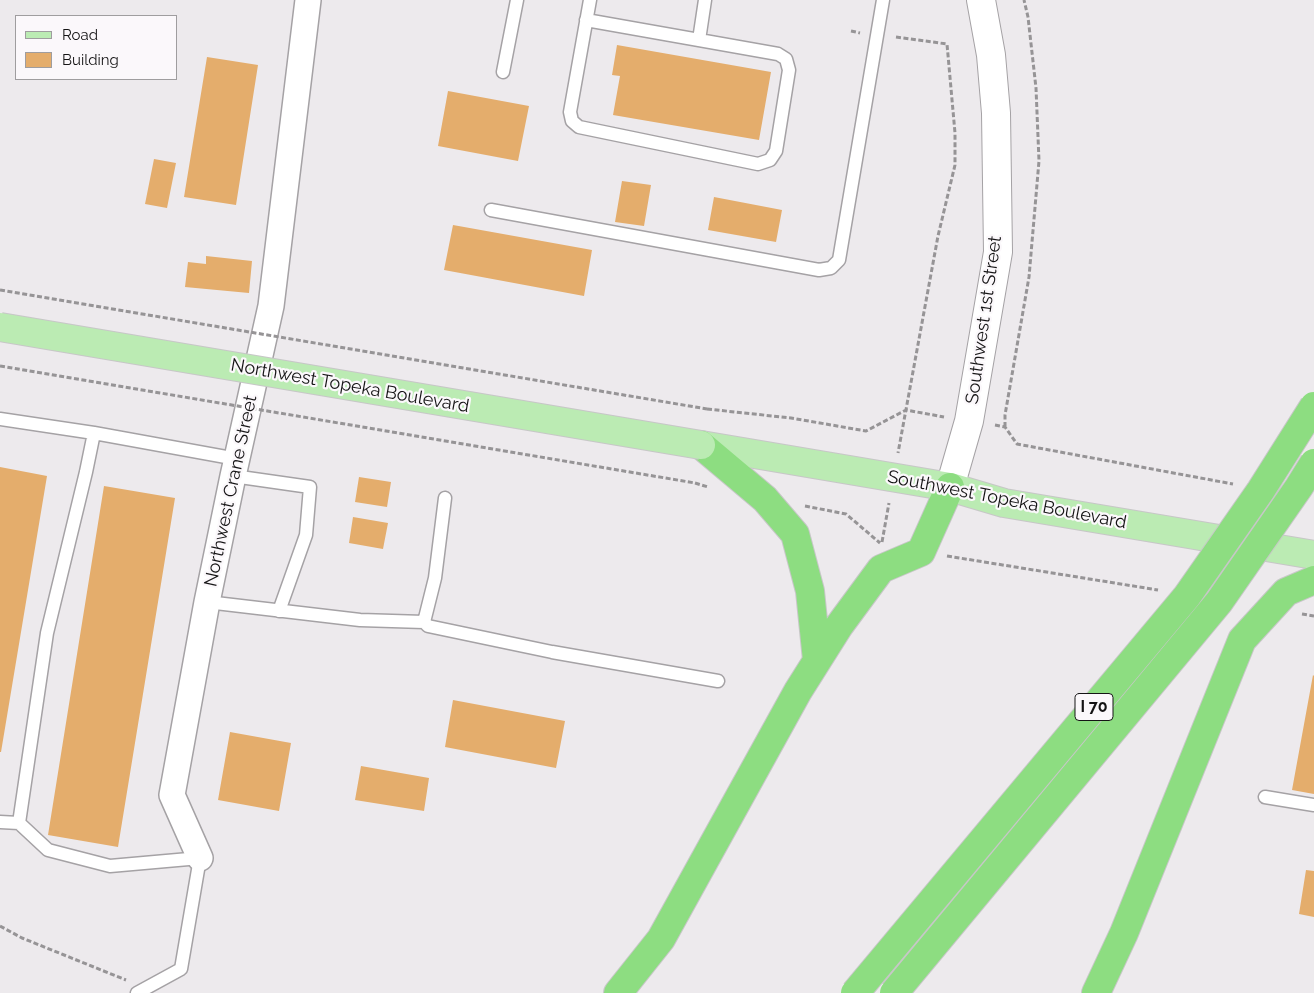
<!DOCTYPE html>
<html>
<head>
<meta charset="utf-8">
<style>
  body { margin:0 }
  #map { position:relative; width:1314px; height:993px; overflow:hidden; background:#edeaed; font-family:Raleway,sans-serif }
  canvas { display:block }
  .legend { position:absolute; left:15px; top:15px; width:162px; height:65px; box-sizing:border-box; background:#fbf8fb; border:1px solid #9f9d9f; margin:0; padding:6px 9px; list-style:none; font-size:15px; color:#151415 }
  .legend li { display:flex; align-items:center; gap:10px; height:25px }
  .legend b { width:25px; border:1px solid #9f9d9f }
</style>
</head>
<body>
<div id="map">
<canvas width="1314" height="993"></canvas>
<ul class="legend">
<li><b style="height:6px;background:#bbebb3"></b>Road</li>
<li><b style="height:14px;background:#e4ad6c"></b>Building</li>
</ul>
</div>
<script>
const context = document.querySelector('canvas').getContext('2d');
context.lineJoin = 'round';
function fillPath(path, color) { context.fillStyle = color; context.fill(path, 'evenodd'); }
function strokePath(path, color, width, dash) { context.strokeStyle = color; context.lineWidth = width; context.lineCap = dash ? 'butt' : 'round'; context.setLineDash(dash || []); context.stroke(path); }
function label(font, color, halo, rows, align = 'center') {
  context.font = font + ' Raleway,sans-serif'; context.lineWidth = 4.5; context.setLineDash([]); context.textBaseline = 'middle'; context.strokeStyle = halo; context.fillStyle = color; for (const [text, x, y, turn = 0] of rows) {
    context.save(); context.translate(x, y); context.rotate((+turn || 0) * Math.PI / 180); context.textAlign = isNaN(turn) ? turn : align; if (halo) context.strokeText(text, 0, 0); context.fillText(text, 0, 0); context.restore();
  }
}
const building = new Path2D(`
  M 617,45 L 771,72 L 759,140 L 613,115 L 620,76 L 612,75 Z
  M 207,57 L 258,65 L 236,205 L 184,197 Z
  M 448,91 L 529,106 L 518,161 L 438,146 Z
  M 154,159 L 176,163 L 167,208 L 145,204 Z
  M 622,181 L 651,185 L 644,226 L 615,222 Z
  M 714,197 L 782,210 L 776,242 L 708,230 Z
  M 453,225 L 592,250 L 584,296 L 444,270 Z
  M 206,256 L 252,261 L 249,293 L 185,287 L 188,262 L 206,264 Z
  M 0,467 L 47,476 L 1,752 L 0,752 Z
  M 359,477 L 391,482 L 387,507 L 355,502 Z
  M 104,486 L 175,498 L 118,847 L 48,835 Z
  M 353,517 L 388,523 L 383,549 L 349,543 Z
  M 1313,675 L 1314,676 L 1314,794 L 1292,790 Z
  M 453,700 L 565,721 L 556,768 L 445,747 Z
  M 230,732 L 291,743 L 279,811 L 218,800 Z
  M 361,766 L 429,778 L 424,811 L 355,800 Z
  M 1306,870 L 1314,871 L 1314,917 L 1299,914 Z`);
const path = new Path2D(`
  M 851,31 L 860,33
  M 896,37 L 947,44 L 955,133 L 955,165 L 938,236 L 898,453
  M 707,409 L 791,418 L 866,431 L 906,410 L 944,417
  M 995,425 L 1005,427 L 1017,444 L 1233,484
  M 1005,427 L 1005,415 L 1029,277 L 1039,161 L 1036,88 L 1028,17 L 1024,0
  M 695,483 L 708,487
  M 805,506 L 846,514 L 880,543
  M 882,542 L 889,503
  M 947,556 L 1158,590
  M 1302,614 L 1314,616
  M 0,926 L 22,938 L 126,980`);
const service = new Path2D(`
  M 590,0 L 570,112 L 572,121 L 579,127 L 758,164 L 770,160 L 776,151 L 789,70 L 786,59 L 778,54 L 699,40 L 705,0
  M 586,20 L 699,40
  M 503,72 L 517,0
  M 491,210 L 819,270 L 831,268 L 839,260 L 883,0
  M 0,419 L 94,433
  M 233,476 L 310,487 L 306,535 L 279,611
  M 207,602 L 360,620 L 424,622 L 435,578 L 445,498
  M 424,622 L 428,626 L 552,652 L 718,681
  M 1265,797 L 1314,805
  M 0,822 L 19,823
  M 137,993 L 181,969 L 200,858 L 110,866 L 48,850 L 19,823 L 47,633 L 86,472 L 94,433 L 237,459`);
const minor = new Path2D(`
  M 200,858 L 172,795 L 207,602 L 233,476 L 271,306 L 308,0`);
const tertiary = new Path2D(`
  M 950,487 L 969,421 L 998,252 L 996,113 L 991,55 L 981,0`);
const primary = new Path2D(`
  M 701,445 L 950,487 L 1004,503 L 1314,555`);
const motorway = new Path2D(`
  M 701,445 L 765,499 L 795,534 L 810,591 L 817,660
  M 618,993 L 661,939 L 798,691 L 839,626 L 881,569 L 921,552 L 950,487
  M 1096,993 L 1124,933 L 1242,640 L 1286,592 L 1314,580`);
const pathBridge = new Path2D(`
  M 0,290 L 707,409
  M 0,366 L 695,483`);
const primaryBridge = new Path2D(`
  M 0,327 L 701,445`);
const motorwayBridge = new Path2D(`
  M 855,993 L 1187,596 L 1261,490 L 1314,406
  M 894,993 L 1219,602 L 1299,487 L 1314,463`);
const shields = [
  [1094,707,38]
];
const shieldNames = [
  ["I 70",1094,707]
];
const streetNames = [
  ["Southwest 1st Street",984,320,-82],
  ["Northwest Topeka Boulevard",350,386,10],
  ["Northwest Crane Street",231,491,-78],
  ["Southwest Topeka Boulevard",1007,500,11]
];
fillPath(building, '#e4ad6c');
strokePath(service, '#a5a2a5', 15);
strokePath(minor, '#a5a2a5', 28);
strokePath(tertiary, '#a5a2a5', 30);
strokePath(primary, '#c7c7c7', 30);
strokePath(motorway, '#c7c7c7', 30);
strokePath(path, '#969496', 3, [5, 2.5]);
strokePath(service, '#fff', 12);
strokePath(minor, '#fff', 25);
strokePath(tertiary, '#fff', 28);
strokePath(primary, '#bbebb3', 28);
strokePath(motorway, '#8ddd81', 28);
strokePath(primaryBridge, '#c7c7c7', 30, []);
strokePath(motorwayBridge, '#c7c7c7', 30, []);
strokePath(pathBridge, '#969496', 3, [5, 2.5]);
strokePath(primaryBridge, '#bbebb3', 28);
strokePath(motorwayBridge, '#8ddd81', 28);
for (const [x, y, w] of shields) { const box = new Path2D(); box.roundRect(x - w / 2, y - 13.5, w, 27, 4); context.fillStyle = '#fbf8fb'; context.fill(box); strokePath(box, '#151415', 1); }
label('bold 16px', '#151415', null, shieldNames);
label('18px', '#151415', '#fbf8fb', streetNames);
</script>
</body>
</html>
